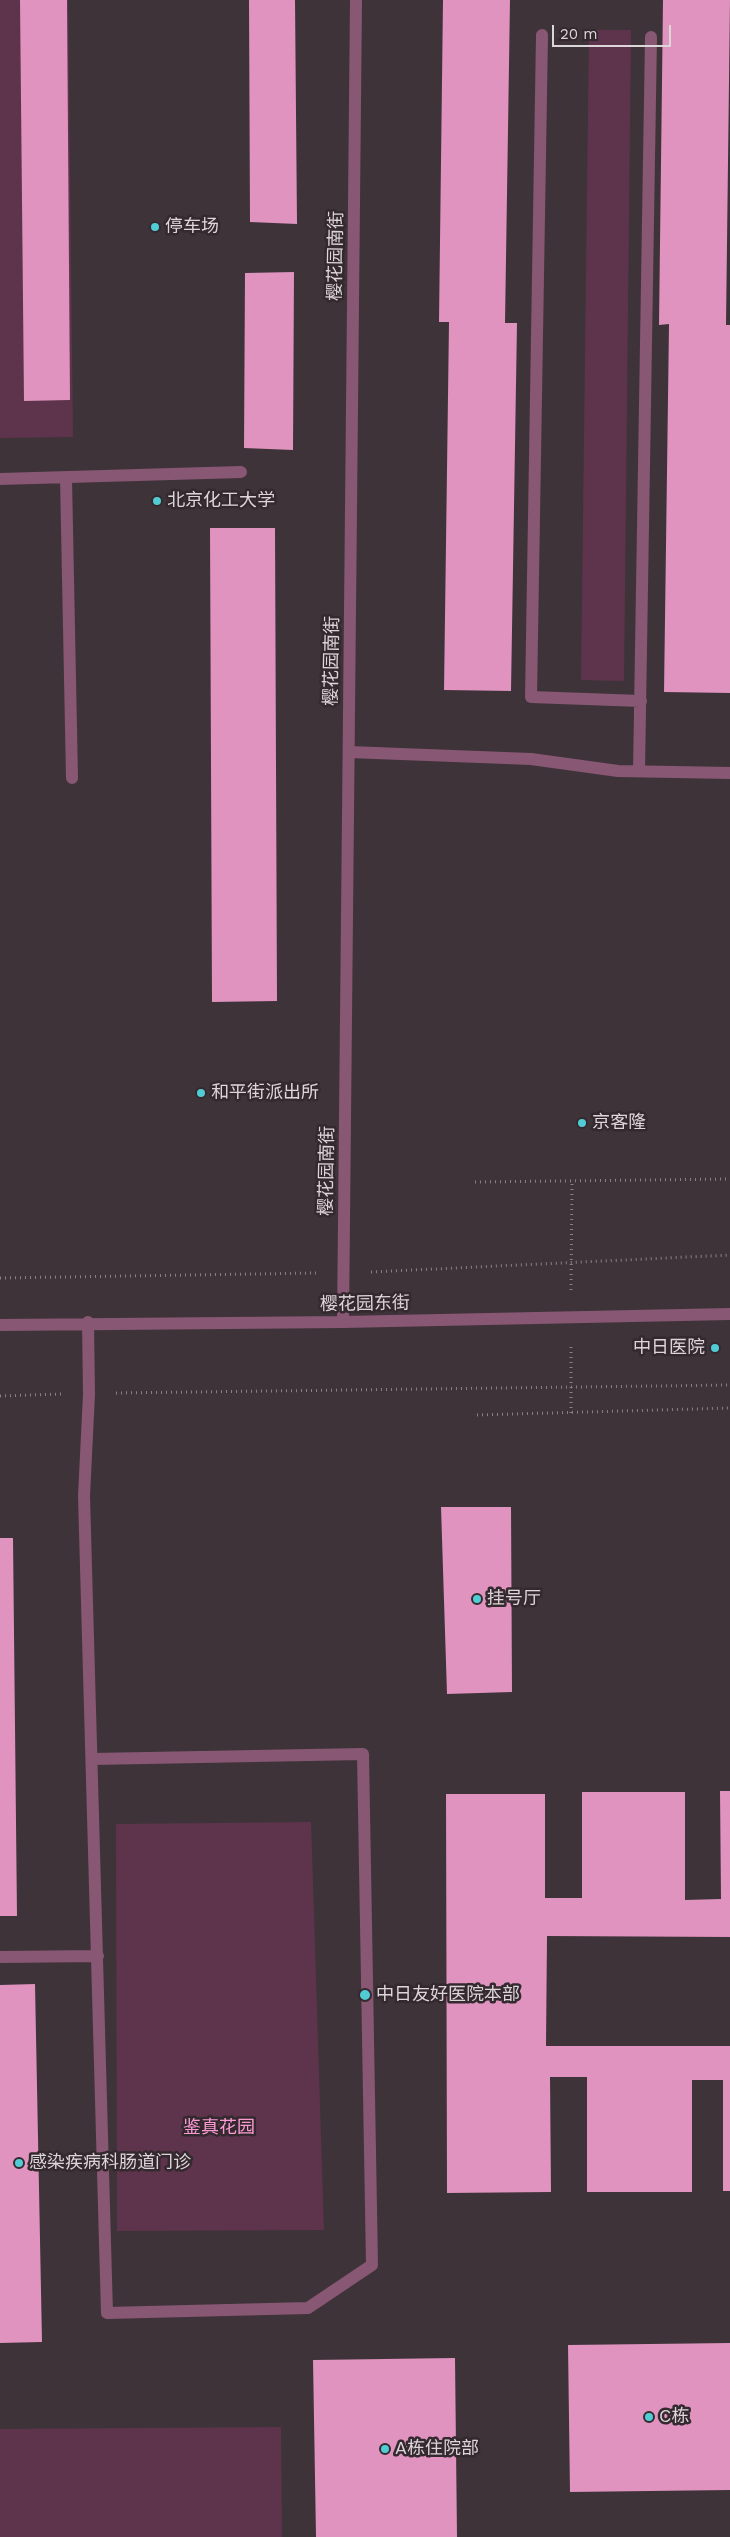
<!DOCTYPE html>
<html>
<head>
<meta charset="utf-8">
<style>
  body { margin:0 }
  #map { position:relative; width:730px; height:2537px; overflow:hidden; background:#3e3339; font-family:"Work Sans",sans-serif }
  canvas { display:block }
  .scale { position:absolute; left:552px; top:25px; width:119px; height:22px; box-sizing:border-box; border:2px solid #ddd6d9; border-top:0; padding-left:6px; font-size:15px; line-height:18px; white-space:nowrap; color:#ddd6d9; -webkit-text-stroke:4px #34292f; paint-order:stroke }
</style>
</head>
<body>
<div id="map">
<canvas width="730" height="2537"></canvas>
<div class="scale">20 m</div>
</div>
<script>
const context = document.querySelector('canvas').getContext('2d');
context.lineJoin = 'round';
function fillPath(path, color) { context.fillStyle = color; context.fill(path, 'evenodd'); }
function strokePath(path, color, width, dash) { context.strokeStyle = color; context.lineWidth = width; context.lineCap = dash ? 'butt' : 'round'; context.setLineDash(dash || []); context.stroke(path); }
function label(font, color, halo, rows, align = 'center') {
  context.font = font + ' "Work Sans","Noto Sans SC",sans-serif'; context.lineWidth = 5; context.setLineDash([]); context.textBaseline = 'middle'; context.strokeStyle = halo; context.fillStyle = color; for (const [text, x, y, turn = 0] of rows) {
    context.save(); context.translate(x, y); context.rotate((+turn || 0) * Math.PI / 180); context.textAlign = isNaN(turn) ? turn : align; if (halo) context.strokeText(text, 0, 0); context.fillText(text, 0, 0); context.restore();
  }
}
const green = new Path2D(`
  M 0,0 L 68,0 L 73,437 L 0,438 Z
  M 589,30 L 631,30 L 624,681 L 581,680 Z
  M 311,1822 L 324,2230 L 117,2231 L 116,1824 Z
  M 281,2427 L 282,2537 L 0,2537 L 0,2429 Z`);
const building = new Path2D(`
  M 20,0 L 67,0 L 70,400 L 24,401 Z
  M 249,0 L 295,0 L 297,224 L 250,222 Z
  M 443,0 L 510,0 L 505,323 L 517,323 L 511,691 L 444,690 L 449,322 L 439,322 Z
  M 663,0 L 730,0 L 726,325 L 730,325 L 730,693 L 664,692 L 669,324 L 659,325 Z
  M 294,272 L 293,450 L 244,448 L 245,273 Z
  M 210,528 L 275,528 L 277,1001 L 212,1002 Z
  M 441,1507 L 511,1507 L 512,1692 L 447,1694 Z
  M 0,1538 L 13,1538 L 17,1916 L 0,1916 Z
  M 720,1791 L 730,1791 L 730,1937 L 547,1936 L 546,2046 L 730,2046 L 730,2191 L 723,2191 L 723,2080 L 692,2080 L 692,2192 L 587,2192 L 587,2077 L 550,2077 L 551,2192 L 447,2193 L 446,1794 L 545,1794 L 545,1898 L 582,1898 L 582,1792 L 685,1792 L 685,1900 L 721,1899 Z
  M 35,1984 L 42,2342 L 0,2343 L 0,1985 Z
  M 730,2343 L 730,2490 L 570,2492 L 568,2345 Z
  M 455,2358 L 457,2537 L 316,2537 L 313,2360 Z`);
const path = new Path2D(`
  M 475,1182 L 730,1179
  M 371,1272 L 730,1255
  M 0,1278 L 317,1273
  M 571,1290 L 572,1181
  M 116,1393 L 730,1385
  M 0,1396 L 62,1394
  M 571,1413 L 571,1344
  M 477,1415 L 730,1408`);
const minor = new Path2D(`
  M 542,35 L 531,697 L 641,701
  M 66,478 L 72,778
  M 0,479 L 241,472
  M 349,752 L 531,759 L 618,771 L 730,773
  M 639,771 L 651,37
  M 88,1322 L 89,1394 L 84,1496 L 107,2313 L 308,2308 L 372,2265 L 363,1754 L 92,1759
  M 343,1322 L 356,0
  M 0,1325 L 343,1322 L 730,1314
  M 0,1957 L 98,1956`);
const markers = [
  [155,227,5,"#51ccd5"],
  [157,501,5,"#51ccd5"],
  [201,1093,5,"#51ccd5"],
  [582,1123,5,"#51ccd5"],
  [715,1348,5,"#51ccd5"],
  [477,1599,5,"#51ccd5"],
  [365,1995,6,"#51ccd5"],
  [19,2163,5,"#51ccd5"],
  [649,2417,5,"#51ccd5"],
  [385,2449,5,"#51ccd5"]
];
const poiNames = [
  ["停车场",165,227],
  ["北京化工大学",167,501],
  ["和平街派出所",211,1093],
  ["京客隆",592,1123],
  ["中日医院",705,1348,"right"],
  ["挂号厅",487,1599],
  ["中日友好医院本部",376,1995],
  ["感染疾病科肠道门诊",29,2163],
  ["C栋",659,2417],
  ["A栋住院部",395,2449]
];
const streetNames = [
  ["樱花园南街",336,256,-89],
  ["樱花园南街",332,661,-89],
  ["樱花园南街",327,1171,-89],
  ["樱花园东街",365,1304,-1]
];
const parkNames = [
  ["鉴真花园",219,2128]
];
fillPath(green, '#5e344c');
fillPath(building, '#df93be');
strokePath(path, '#898084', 3, [1, 4]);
strokePath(minor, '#885773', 12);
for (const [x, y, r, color] of markers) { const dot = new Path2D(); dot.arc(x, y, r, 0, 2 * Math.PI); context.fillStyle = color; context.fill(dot); strokePath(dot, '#34292f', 2); }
label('18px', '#ddd6d9', '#34292f', poiNames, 'left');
label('18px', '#ddd6d9', '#34292f', streetNames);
label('18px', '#fd9ad3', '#34292f', parkNames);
</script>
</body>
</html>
